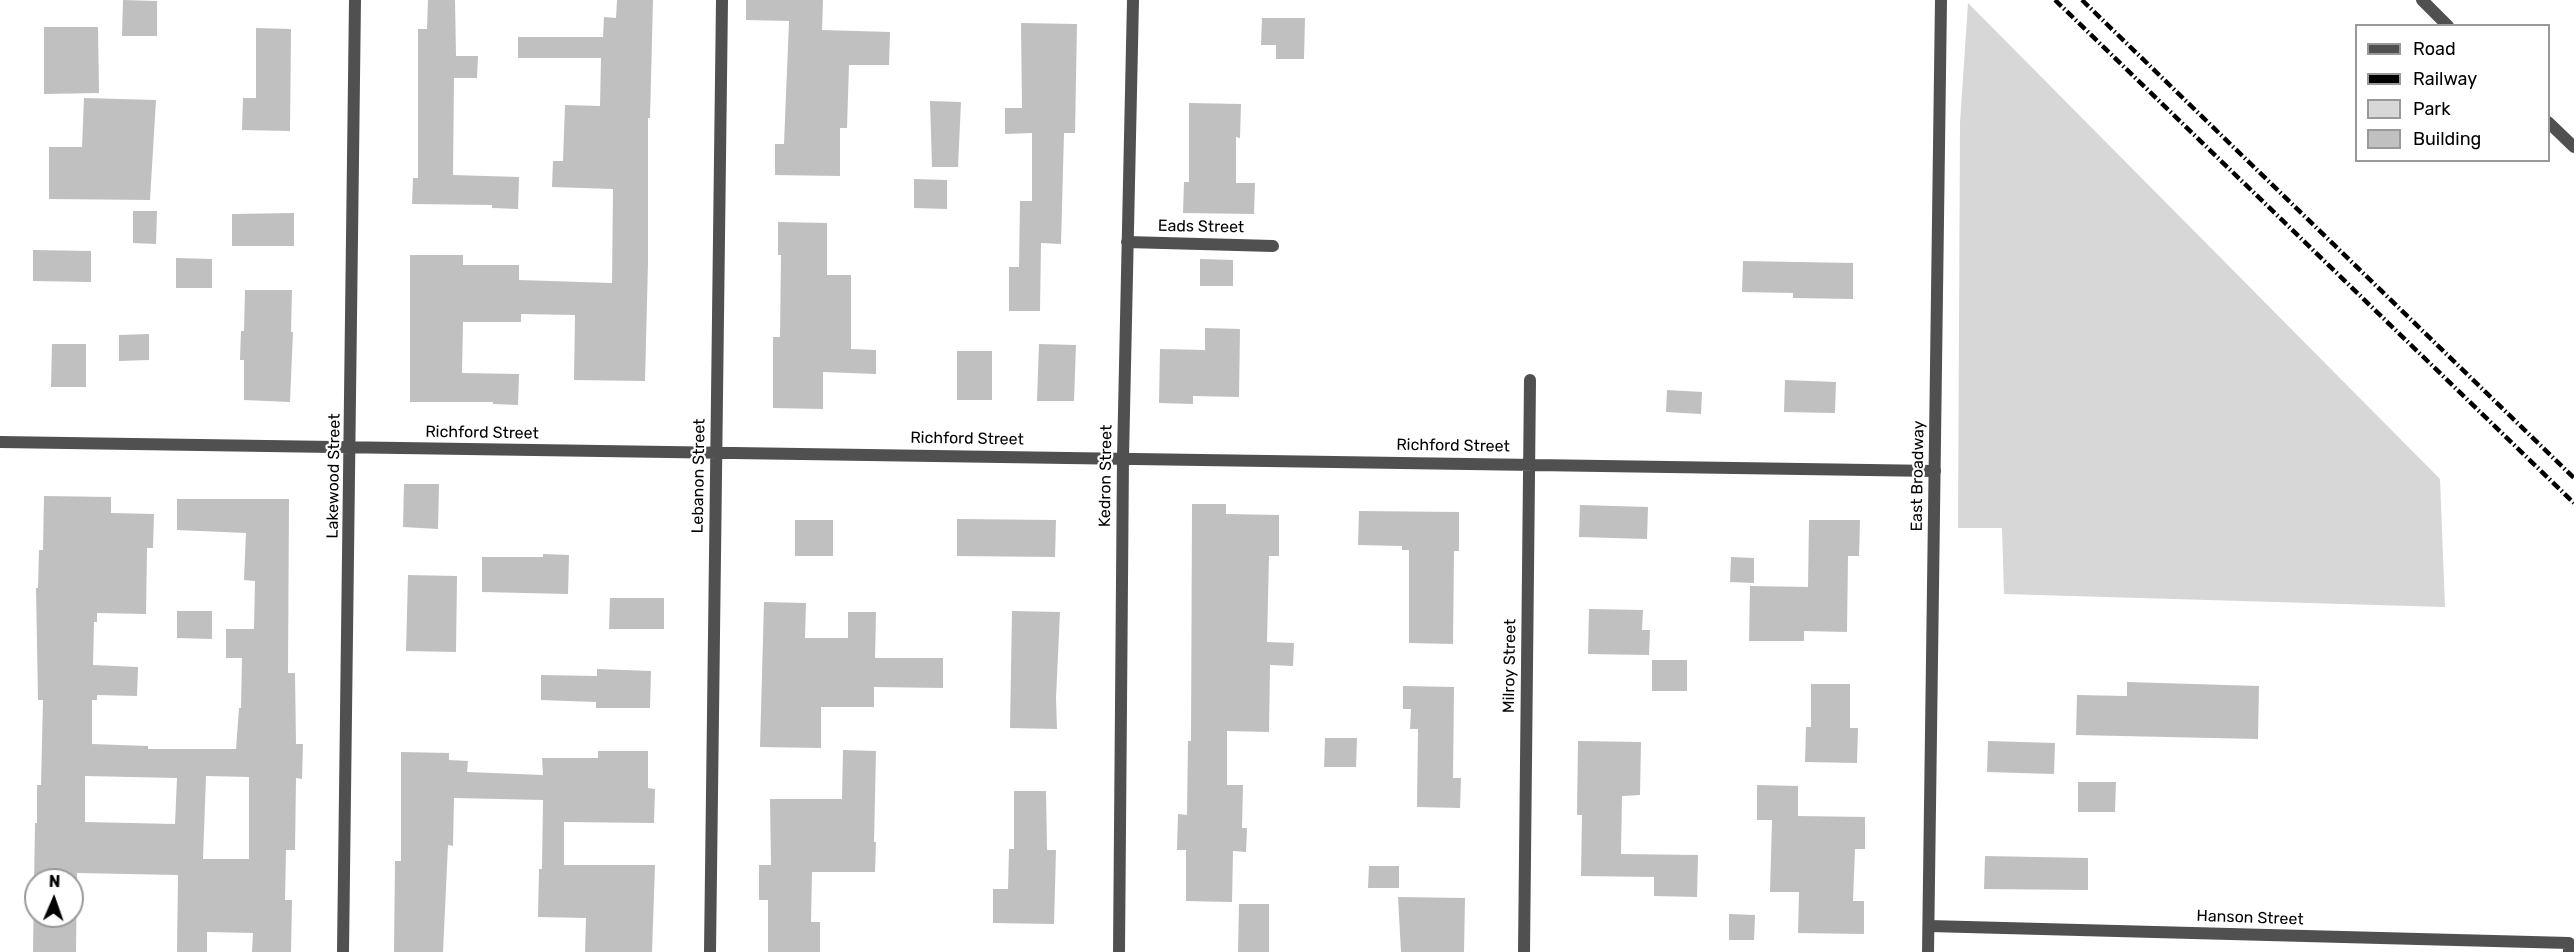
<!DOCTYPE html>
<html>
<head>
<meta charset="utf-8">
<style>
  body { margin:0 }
  #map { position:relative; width:2574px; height:952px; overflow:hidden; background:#fff; font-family:Rubik,sans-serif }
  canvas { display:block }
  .legend { position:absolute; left:2355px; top:24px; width:195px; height:138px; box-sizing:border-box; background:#fff; border:2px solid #999; margin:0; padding:8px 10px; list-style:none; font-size:18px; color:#000 }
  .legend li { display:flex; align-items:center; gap:12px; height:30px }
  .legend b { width:30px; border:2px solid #999 }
  .north { position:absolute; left:24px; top:868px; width:60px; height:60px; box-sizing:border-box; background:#fff; border:2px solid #999; border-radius:50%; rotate:2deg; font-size:16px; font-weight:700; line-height:24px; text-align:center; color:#000 }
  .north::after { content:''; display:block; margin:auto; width:21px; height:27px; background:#000; clip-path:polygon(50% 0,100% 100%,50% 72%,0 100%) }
</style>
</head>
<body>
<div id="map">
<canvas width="2574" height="952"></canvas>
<ul class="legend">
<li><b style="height:8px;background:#505050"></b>Road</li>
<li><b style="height:8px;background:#000"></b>Railway</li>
<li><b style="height:16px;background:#d7d7d7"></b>Park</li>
<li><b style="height:16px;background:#c0c0c0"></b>Building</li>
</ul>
<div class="north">N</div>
</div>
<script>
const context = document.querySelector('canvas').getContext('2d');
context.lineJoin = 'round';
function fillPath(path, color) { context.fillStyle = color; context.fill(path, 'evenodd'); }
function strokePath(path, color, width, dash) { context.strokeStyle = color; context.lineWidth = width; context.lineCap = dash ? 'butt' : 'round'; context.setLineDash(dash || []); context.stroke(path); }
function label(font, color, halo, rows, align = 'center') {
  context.font = font + ' Rubik,sans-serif'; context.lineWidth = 4.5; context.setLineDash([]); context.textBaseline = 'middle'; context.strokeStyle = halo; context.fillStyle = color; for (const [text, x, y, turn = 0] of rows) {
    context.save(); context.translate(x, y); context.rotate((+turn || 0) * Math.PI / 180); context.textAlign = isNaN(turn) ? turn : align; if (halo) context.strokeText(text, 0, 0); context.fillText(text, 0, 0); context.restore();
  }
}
const green = new Path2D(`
  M 1968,3 L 2440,479 L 2445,607 L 2004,594 L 2002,528 L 1958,528 L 1960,123 Z`);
const building = new Path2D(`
  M 123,0 L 157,1 L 157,36 L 122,36 Z
  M 428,0 L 455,0 L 456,56 L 478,56 L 477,78 L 454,78 L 453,175 L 519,177 L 518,209 L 492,208 L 492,205 L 412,204 L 413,178 L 418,178 L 418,29 L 427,29 Z
  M 617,0 L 653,0 L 650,118 L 648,118 L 648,263 L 645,381 L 574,380 L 575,315 L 521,314 L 521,322 L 463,322 L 462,373 L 519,374 L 518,405 L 493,404 L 493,402 L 410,402 L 410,255 L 463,255 L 463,265 L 519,265 L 519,280 L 612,283 L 613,189 L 552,187 L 553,161 L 563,161 L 565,105 L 600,106 L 601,58 L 518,58 L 518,37 L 603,37 L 604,17 L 616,18 Z
  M 746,0 L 823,0 L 822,30 L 890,32 L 889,65 L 849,65 L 847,128 L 840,128 L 840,176 L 775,175 L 775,144 L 784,144 L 789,21 L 746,20 Z
  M 1262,18 L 1305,18 L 1304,59 L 1276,59 L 1276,45 L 1261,45 Z
  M 1021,23 L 1077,24 L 1075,133 L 1064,133 L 1061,244 L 1041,243 L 1040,311 L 1009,311 L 1009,267 L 1019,267 L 1020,201 L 1032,201 L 1032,133 L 1005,134 L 1005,108 L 1022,108 Z
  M 44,27 L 98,27 L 99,93 L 44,94 Z
  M 256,28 L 291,29 L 290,131 L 242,130 L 243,98 L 256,98 Z
  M 84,98 L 156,100 L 150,200 L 49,199 L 49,147 L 82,147 Z
  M 930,101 L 961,102 L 958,167 L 932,167 Z
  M 1189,103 L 1241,104 L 1240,138 L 1236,137 L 1236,183 L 1255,183 L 1254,214 L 1183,213 L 1184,182 L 1189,182 Z
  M 914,179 L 947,180 L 947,209 L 914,208 Z
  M 133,211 L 157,211 L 156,244 L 133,243 Z
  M 294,213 L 294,246 L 232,246 L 232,214 Z
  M 778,222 L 827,223 L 827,275 L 851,275 L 851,349 L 876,350 L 876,374 L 823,372 L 823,409 L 773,408 L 773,337 L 780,337 L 781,255 L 778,255 Z
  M 33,250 L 91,251 L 91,282 L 33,281 Z
  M 176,258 L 212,259 L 212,288 L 176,288 Z
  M 1200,259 L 1233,260 L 1233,286 L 1200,286 Z
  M 1743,261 L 1853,263 L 1853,299 L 1793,298 L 1793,293 L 1742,292 Z
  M 245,290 L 292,290 L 291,332 L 293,332 L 290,402 L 244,400 L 244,360 L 240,360 L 241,331 L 244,331 Z
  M 1205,328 L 1240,329 L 1239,397 L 1193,396 L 1193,404 L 1159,403 L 1160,349 L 1205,350 Z
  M 149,334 L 149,360 L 119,361 L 119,335 Z
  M 52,344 L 86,344 L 86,387 L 51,387 Z
  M 1039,344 L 1076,345 L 1074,401 L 1037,401 Z
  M 957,351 L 992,351 L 992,400 L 957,400 Z
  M 1785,380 L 1836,382 L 1835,413 L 1784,412 Z
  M 1667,390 L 1702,392 L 1701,414 L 1666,412 Z
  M 404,484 L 439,484 L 438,529 L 403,527 Z
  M 44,496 L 111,497 L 111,513 L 154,514 L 153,548 L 147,548 L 146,614 L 97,613 L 97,622 L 94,622 L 93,665 L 138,667 L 137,696 L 97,695 L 97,700 L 92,700 L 92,744 L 148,746 L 148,749 L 236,749 L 239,708 L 241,708 L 242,658 L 226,658 L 226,629 L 254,629 L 255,581 L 244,580 L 246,533 L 177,530 L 177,499 L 289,499 L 288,673 L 295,673 L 296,744 L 303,744 L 302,779 L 296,778 L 295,850 L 286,850 L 285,900 L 292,900 L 291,952 L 252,952 L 253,933 L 207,932 L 207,952 L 177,952 L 178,875 L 77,873 L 76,952 L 33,952 L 35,823 L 37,823 L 37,785 L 41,785 L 43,700 L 38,700 L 36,588 L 38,588 L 39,550 L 43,550 ZM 85,776 L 177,778 L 175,824 L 85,822 ZM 206,776 L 249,777 L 249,859 L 203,859 ZM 36,880 L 72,880 L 72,916 L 36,916 Z
  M 1192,504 L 1226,504 L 1226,514 L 1279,515 L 1279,556 L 1269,556 L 1267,642 L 1294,643 L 1293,666 L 1270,665 L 1269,732 L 1227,731 L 1227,785 L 1243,785 L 1242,828 L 1247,828 L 1246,852 L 1233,851 L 1232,902 L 1186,901 L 1186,850 L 1177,850 L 1178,814 L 1187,815 L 1188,741 L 1191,741 Z
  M 1580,505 L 1648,507 L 1647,539 L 1579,537 Z
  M 1359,511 L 1459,512 L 1459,551 L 1454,551 L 1453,644 L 1409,643 L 1409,550 L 1402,550 L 1402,546 L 1358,545 Z
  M 957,519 L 1056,520 L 1055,557 L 957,556 Z
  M 795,520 L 833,520 L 833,556 L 795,556 Z
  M 1809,520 L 1860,520 L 1859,556 L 1848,556 L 1847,632 L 1804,631 L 1804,641 L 1749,641 L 1750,586 L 1808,587 Z
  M 543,554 L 569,555 L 568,594 L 482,592 L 482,557 L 543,557 Z
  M 1731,557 L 1754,558 L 1754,583 L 1730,582 Z
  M 408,575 L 457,576 L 456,652 L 406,651 Z
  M 610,598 L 664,598 L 664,629 L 609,629 Z
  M 764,602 L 806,603 L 805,638 L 848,638 L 848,612 L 876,612 L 875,658 L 943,658 L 943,688 L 874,687 L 874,707 L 821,707 L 821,748 L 760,747 Z
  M 1589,609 L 1643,610 L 1642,630 L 1650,630 L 1649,655 L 1588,654 Z
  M 177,611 L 212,611 L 212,639 L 177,638 Z
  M 1012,611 L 1060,612 L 1056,698 L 1057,729 L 1010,728 Z
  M 1652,660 L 1687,660 L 1687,691 L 1652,691 Z
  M 597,669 L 651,671 L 650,708 L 596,708 L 596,702 L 541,700 L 541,675 L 597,676 Z
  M 2127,682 L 2259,686 L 2258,739 L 2076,735 L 2077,695 L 2127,696 Z
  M 1811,684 L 1850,684 L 1850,728 L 1858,728 L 1857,763 L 1805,762 L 1806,727 L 1811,727 Z
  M 1403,686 L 1454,687 L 1453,778 L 1461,778 L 1460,808 L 1417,807 L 1418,729 L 1410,729 L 1411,709 L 1403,709 Z
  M 1325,738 L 1357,738 L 1356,767 L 1324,767 Z
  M 1578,741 L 1641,742 L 1640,795 L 1622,796 L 1621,854 L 1698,855 L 1697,897 L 1654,896 L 1654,877 L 1581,876 L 1582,815 L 1577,815 Z
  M 1988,741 L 2055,743 L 2054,774 L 1987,772 Z
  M 843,750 L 876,751 L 874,842 L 876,842 L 875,872 L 812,872 L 811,922 L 820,922 L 820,952 L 768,952 L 768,900 L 759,900 L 759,865 L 771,865 L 770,799 L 842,799 Z
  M 598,751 L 648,751 L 648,788 L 655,789 L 654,823 L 564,822 L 564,865 L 655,865 L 652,952 L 585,952 L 586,918 L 538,917 L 539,869 L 542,869 L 543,800 L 454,798 L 453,846 L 448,845 L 443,952 L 394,952 L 395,861 L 401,861 L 401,752 L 449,753 L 449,760 L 468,761 L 467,772 L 543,775 L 542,758 L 598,758 Z
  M 2078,782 L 2116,782 L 2115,812 L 2078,812 Z
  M 1757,785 L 1798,786 L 1798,816 L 1865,817 L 1865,849 L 1855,849 L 1853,901 L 1864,901 L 1864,934 L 1798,933 L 1799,892 L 1770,892 L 1772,820 L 1757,820 Z
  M 1014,791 L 1046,791 L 1047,850 L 1056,850 L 1054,924 L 993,923 L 993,889 L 1008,889 L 1009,849 L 1014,849 Z
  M 1985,856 L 2088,858 L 2088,890 L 1984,889 Z
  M 1369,866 L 1399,866 L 1399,888 L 1368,888 Z
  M 1398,897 L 1465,898 L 1464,952 L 1401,952 Z
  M 1239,904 L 1269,904 L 1269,952 L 1238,952 Z
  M 1729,914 L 1755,915 L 1754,940 L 1729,940 Z`);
const minor = new Path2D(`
  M 2422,0 L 2448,26
  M 2548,122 L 2574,147
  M 1127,242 L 1273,246
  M 0,442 L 1935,471
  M 1929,926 L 2569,943 L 2569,952
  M 343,952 L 355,0
  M 710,952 L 722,0
  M 1119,952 L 1123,457 L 1133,0
  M 1524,952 L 1530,380`);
const tertiary = new Path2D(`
  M 1928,952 L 1941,0`);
const rail = new Path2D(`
  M 2055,0 L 2574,503
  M 2082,0 L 2574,478`);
const streetNames = [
  ["Eads Street",1201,227,1],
  ["Richford Street",482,433,1],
  ["Richford Street",967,439,1],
  ["Richford Street",1453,446,1],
  ["Lakewood Street",334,476,-89],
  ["Lebanon Street",699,476,-89],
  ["Kedron Street",1106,476,-89],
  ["East Broadway",1918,476,-89],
  ["Milroy Street",1510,666,-89],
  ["Hanson Street",2250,918,2]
];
fillPath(green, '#d7d7d7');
fillPath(building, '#c0c0c0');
strokePath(minor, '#505050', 12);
strokePath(tertiary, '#505050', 12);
strokePath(rail, '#000', 4.5, [9, 3, 1.5, 3]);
label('16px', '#000', '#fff', streetNames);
</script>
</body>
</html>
